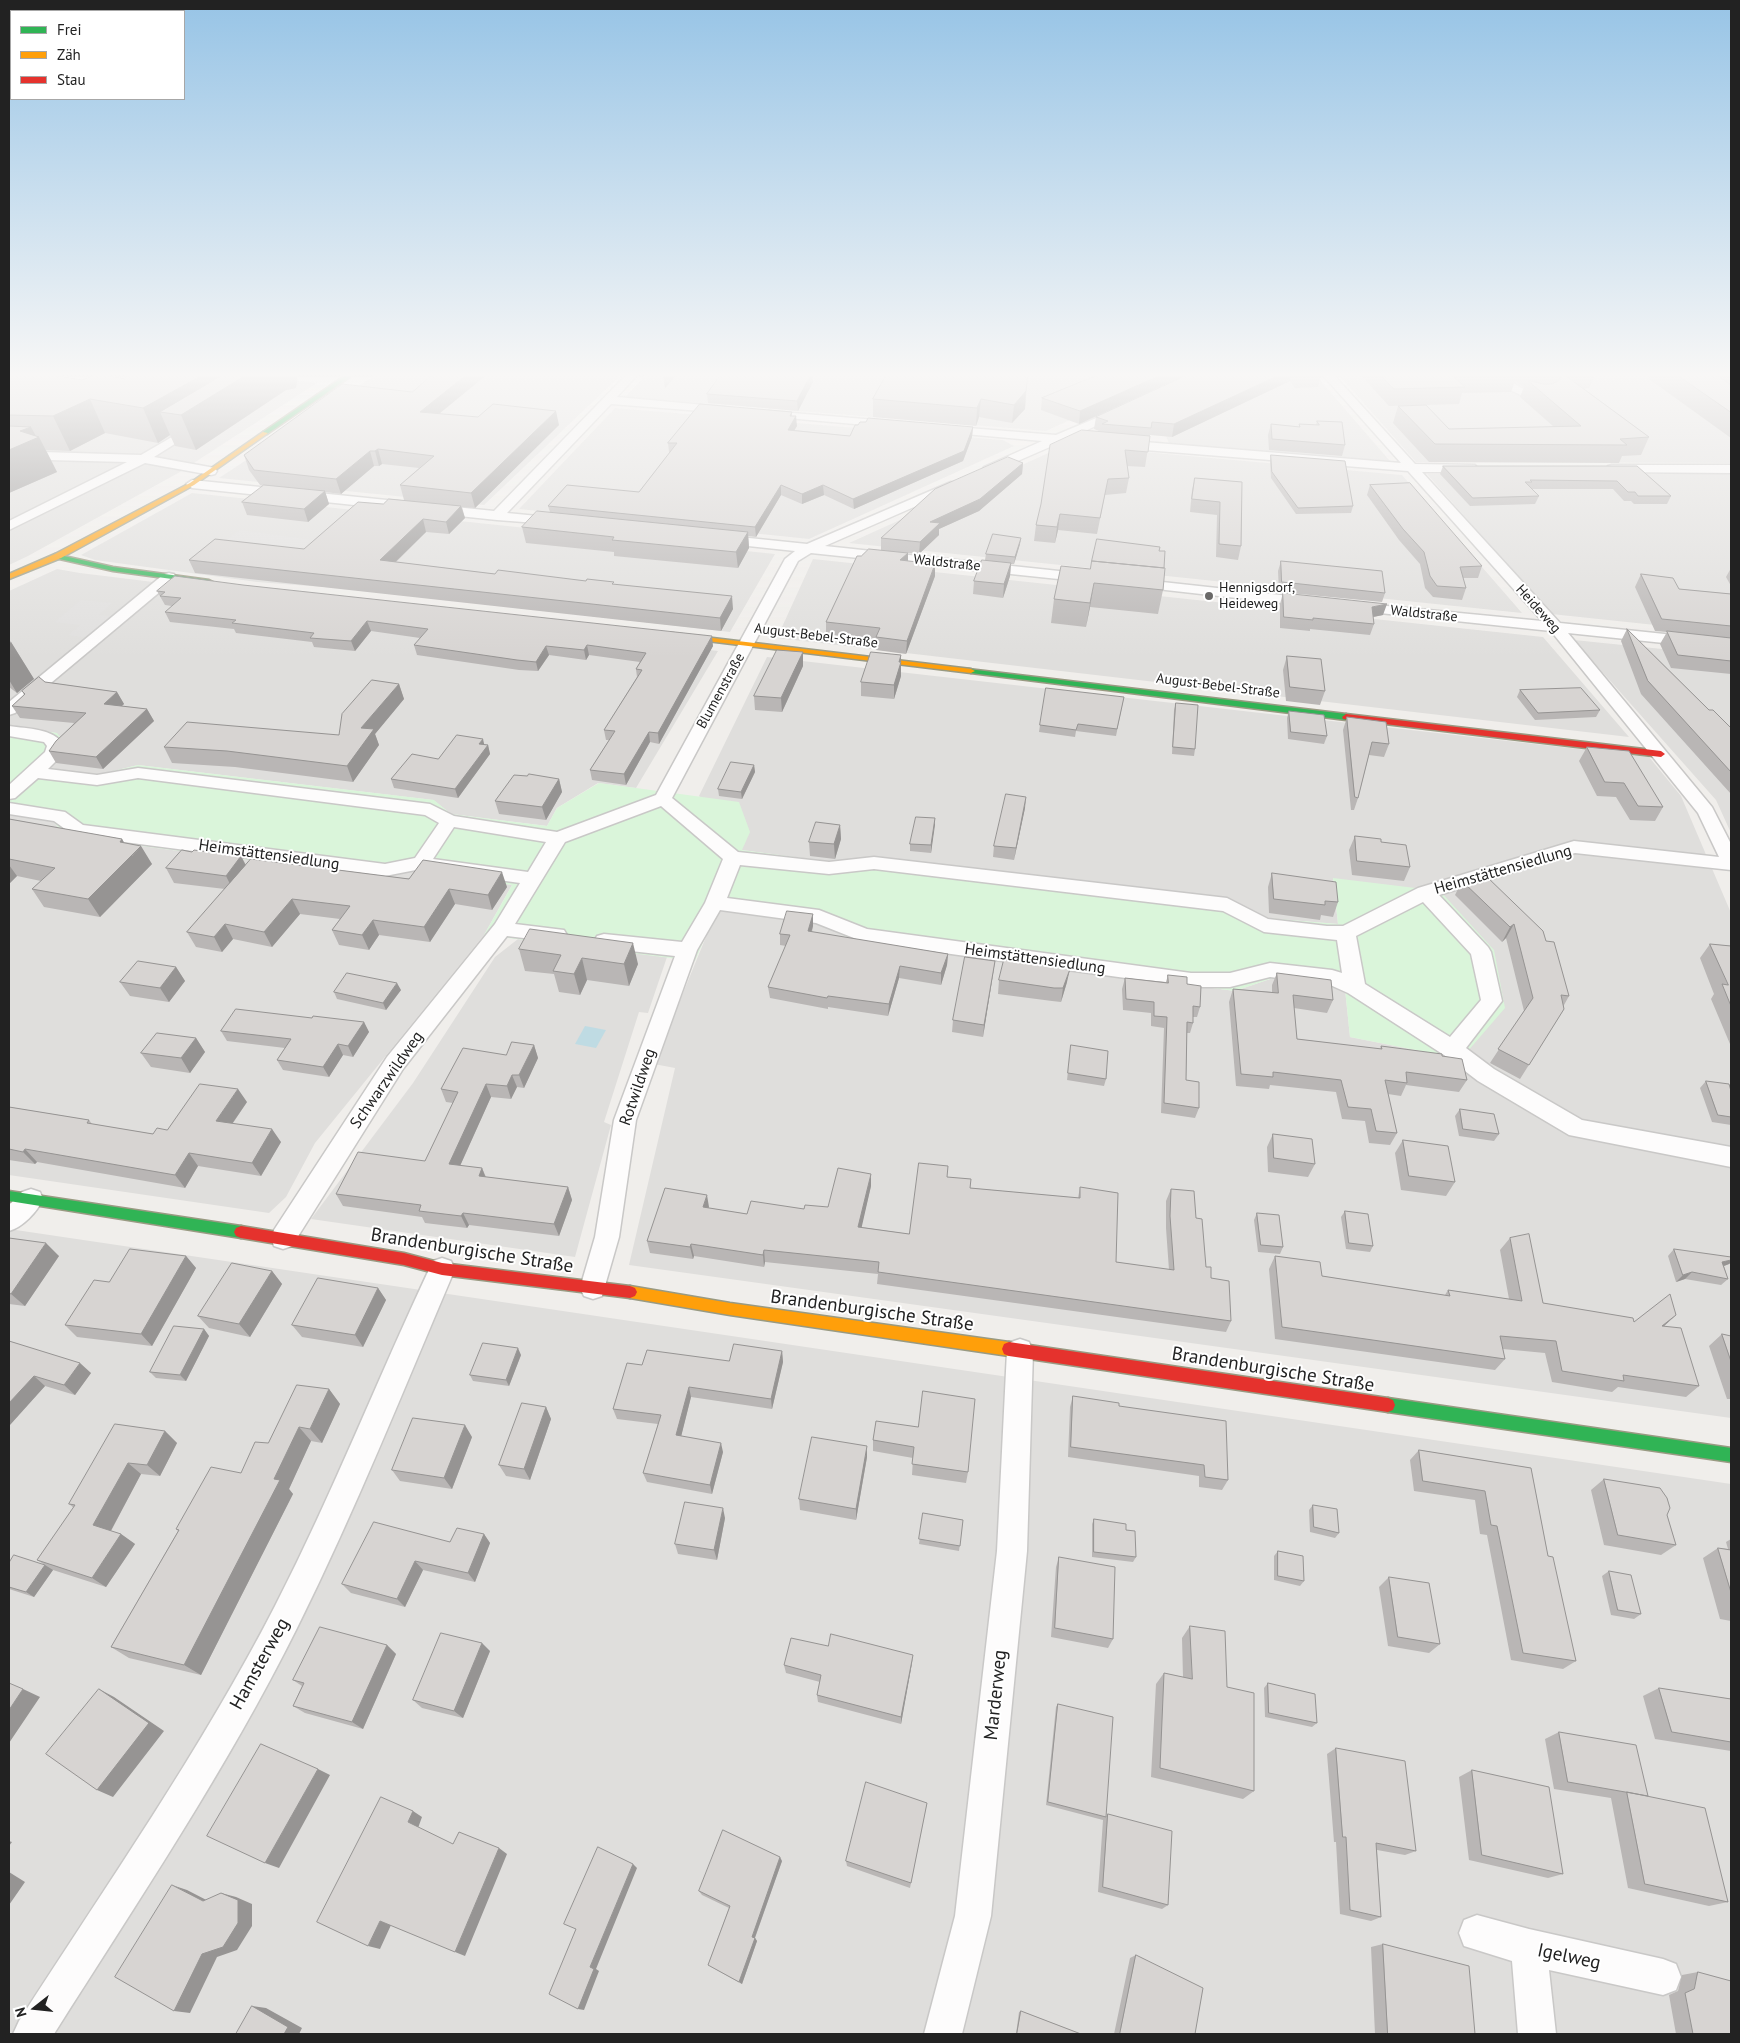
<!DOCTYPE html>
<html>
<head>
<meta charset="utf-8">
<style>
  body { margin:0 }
  #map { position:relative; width:1740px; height:2043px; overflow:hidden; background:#f0eeeb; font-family:"PT Sans",sans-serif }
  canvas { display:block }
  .frame { position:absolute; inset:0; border:10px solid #222; pointer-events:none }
  .legend { position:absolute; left:10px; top:10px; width:175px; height:90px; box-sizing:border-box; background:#fff; border:1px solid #a7a7a7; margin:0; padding:6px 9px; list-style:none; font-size:15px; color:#222 }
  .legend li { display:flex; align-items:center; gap:10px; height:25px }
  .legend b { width:25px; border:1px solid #a7a7a7 }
  .north { position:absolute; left:10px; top:1983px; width:50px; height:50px; -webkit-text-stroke:4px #fff; paint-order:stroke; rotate:254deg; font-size:14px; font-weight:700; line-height:20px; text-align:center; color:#222 }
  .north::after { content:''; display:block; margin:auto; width:18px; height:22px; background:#222; clip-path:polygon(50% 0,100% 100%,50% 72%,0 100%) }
</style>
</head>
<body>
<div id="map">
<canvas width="1740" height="2043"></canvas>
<div class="frame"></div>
<ul class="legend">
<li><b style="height:6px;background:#30b455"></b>Frei</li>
<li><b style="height:6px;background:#ff9f0a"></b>Zäh</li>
<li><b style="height:6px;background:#e5322d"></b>Stau</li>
</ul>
<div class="north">N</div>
</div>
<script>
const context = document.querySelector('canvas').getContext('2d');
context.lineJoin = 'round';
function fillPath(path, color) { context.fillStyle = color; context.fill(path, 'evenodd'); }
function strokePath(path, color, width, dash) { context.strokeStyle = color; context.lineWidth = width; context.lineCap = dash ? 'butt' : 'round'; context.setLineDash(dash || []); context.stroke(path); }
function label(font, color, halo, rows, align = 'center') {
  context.font = font + ' "PT Sans",sans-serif'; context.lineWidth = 4; context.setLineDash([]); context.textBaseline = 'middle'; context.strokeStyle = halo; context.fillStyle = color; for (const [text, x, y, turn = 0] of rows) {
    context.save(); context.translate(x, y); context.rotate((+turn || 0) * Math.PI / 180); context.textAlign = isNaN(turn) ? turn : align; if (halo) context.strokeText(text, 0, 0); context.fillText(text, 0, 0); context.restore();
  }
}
const residential = new Path2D(`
  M 380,372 L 619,372 L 620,376 L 484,505 L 219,478 Z
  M 649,372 L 1177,372 L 1046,431 L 625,397 Z
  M 1313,372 L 1390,461 L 1169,443 L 1152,407 Z
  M 1336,372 L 1666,372 L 1731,419 L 1731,463 L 1416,462 Z
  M 298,381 L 317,383 L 180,472 L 28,556 L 9,565 L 9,404 L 163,390 Z
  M 615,408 L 1003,440 L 1014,446 L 809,539 L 519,509 Z
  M 1066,445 L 1402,475 L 1522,613 L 849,543 Z
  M 1427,474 L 1731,474 L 1731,633 L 1551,614 Z
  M 192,493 L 775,554 L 730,632 L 376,591 L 257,582 L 95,560 L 81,555 Z
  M 813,559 L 1543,637 L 1629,737 L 777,638 Z
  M 57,569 L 80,573 L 718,651 L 636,788 L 598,783 L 557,808 L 547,826 L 451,814 L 433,800 L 138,765 L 97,775 L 42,767 L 57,733 L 9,726 L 9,591 Z
  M 1574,640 L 1731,656 L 1731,833 L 1716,800 Z
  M 767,657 L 1649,757 L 1681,796 L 1731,913 L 1731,1418 L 629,1265 L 675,1068 L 654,1064 L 717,910 L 819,924 L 855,941 L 1235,991 L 1273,978 L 1345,989 L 1350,1037 L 1461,1059 L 1333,878 L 1338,924 L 1266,918 L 741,850 L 699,796 Z
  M 9,814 L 51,819 L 66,836 L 376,877 L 414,869 L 512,885 L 484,935 L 315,1143 L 286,1197 L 269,1213 L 9,1175 Z
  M 518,939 L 667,957 L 648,1013 L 639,1012 L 604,1122 L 611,1125 L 575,1257 L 311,1219 L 413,1083 L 495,957 Z
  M 9,1229 L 1731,1484 L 1731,2034 L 9,2034 Z`);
const park = new Path2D(`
  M 9,726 L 57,733 L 67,745 L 43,767 L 97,775 L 138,765 L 434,800 L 451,814 L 547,826 L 557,808 L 599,783 L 739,802 L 750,832 L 742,850 L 839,863 L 1225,898 L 1266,918 L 1338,924 L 1333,878 L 1440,891 L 1494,950 L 1505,1008 L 1461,1059 L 1350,1037 L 1345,989 L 1273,978 L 1235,991 L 855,941 L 819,924 L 717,910 L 695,961 L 484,935 L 512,885 L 414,869 L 377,877 L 66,836 L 51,819 L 9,814 Z`);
const parking = new Path2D(`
  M 240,530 L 312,540 L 290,560 L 212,550 Z
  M 81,600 L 113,603 L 99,615 L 114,617 L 89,638 L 68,635 L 80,625 L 54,622 Z`);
const water = new Path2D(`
  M 585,1026 L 606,1030 L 596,1048 L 575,1044 Z`);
const street = new Path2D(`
  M 629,372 L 640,372 L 617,397 L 726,407 L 732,410 L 726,413 L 611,404 L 507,513 L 558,518 L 563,519 L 565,522 L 563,525 L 497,520 L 192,488 L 186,484 L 192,480 L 494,511 Z
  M 1320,372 L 1331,372 L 1415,464 L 1475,465 L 1477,468 L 1475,471 L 1471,472 L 1422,472 L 1560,623 L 1731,641 L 1731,650 L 1568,633 L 1712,807 L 1731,844 L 1731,870 L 1575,853 L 1439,895 L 1488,947 L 1491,952 L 1502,1001 L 1466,1048 L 1494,1069 L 1582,1120 L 1731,1147 L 1731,1167 L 1569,1135 L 1478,1081 L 1444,1055 L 1348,993 L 1328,984 L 1270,977 L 1230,987 L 1191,987 L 864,942 L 816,923 L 720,910 L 697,950 L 636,1120 L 619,1237 L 602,1296 L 593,1299 L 584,1296 L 580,1288 L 595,1237 L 614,1120 L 675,956 L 604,948 L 597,946 L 594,941 L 597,936 L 604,934 L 682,942 L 705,903 L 723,859 L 661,806 L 565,842 L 515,924 L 564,930 L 567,935 L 564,940 L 557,942 L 507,936 L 403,1069 L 292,1246 L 283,1249 L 274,1246 L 271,1238 L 274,1230 L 387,1057 L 495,924 L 520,883 L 421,869 L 385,876 L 78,836 L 72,834 L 54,821 L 9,814 L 9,803 L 65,812 L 83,825 L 385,864 L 415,858 L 439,823 L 425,815 L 138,778 L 97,785 L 38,778 L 15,798 L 9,799 L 9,785 L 45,752 L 47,746 L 44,742 L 9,736 L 9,726 C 28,729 53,728 64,745 L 59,758 L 48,769 L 97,775 L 138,768 L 430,804 L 454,816 L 557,832 L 656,795 L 785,559 L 795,551 L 720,543 L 715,542 L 713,539 L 715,536 L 720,535 L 807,544 L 951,482 L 955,483 L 957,486 L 955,489 L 825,546 L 1087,574 L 1094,578 L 1087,582 L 811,553 L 798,561 L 672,798 L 738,852 L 829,862 L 874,857 L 1227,898 L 1268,919 L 1327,926 L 1343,926 L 1418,888 L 1574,841 L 1719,857 L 1698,813 L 1551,631 L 1351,610 L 1349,607 L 1351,604 L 1356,603 L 1542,621 L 1408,471 L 1120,448 L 1114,444 L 1120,440 L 1401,463 ZM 454,827 L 546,842 L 528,872 L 433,859 ZM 740,865 L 829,874 L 874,869 L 1223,911 L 1264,932 L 1337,940 L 1342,973 L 1332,970 L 1270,963 L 1230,973 L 1191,973 L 867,929 L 819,910 L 727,898 ZM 1423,902 L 1471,954 L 1481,1000 L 1450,1037 L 1365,984 L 1356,936 Z
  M 1488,372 C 1507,372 1508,382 1524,389 C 1533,393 1545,389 1552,395 C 1536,409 1498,385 1488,372 Z
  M 1120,408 L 1126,411 L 1124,413 L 1072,437 L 1094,439 L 1096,442 L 1094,445 L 1059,443 L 988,474 L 984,473 L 982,470 L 984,467 L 1042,441 L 943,432 L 937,429 L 943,426 L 1056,435 Z
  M 769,411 L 888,421 L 894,424 L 888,427 L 765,416 L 763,414 L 765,412 Z
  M 196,423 L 202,426 L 200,428 L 154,457 L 215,468 L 217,471 L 215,474 L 211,475 L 145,463 L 9,530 L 9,521 L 127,462 L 9,459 L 9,451 L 141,455 Z
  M 1612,465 L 1731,465 L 1731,473 L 1608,472 L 1606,469 L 1608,466 Z
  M 169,573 L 174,574 L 176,577 L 174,580 L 15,713 L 9,715 L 9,702 L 164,574 Z
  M 1135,579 L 1308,598 L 1313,599 L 1315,602 L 1313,605 L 1308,606 L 1130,586 L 1128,583 L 1130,580 Z
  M 31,1189 L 40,1192 L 43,1199 C 37,1212 23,1227 9,1231 L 9,1205 L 22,1192 Z
  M 442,1258 L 451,1261 L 455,1269 C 404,1389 355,1511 297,1628 C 227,1769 138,1901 54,2034 L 13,2034 L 19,2021 C 107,1884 201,1750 275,1606 C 333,1493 379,1375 433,1261 Z
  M 1020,1339 L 1029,1342 L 1033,1351 L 1027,1551 L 991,1916 L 962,2034 L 924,2034 L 955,1916 L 997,1551 L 1007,1351 L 1011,1342 Z
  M 1477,1915 L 1529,1929 L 1663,1959 L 1676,1964 L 1681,1977 L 1676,1990 L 1663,1995 L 1549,1970 L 1556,2034 L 1518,2034 L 1512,1961 L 1464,1946 L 1459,1933 L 1464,1920 Z`);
const fast = new Path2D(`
  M 350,372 L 357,372 L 267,434 L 263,434 L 263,432 Z
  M 55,554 L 113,567 L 209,580 L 213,582 L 209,584 L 113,571 L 55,558 Z
  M 968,669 L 1346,714 L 1350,717 L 1346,720 L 971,673 L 967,671 Z
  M 9,1191 L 241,1226 L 246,1228 L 248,1232 L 246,1236 L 241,1238 L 9,1201 Z
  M 1388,1398 L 1731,1448 L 1731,1462 L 1388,1412 L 1383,1410 L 1381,1405 L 1383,1400 Z`);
const slow = new Path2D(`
  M 263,432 L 268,433 L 194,485 L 61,558 L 9,579 L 9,574 L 55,554 L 190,483 Z
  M 671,633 L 971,669 L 975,671 L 971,673 L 674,637 L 671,637 Z
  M 630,1286 L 730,1303 L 1009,1342 L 1014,1344 L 1016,1349 L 1014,1354 L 1009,1356 L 730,1315 L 630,1298 L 625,1296 L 623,1292 L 625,1288 Z`);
const jam = new Path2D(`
  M 1346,714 L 1661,751 L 1665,754 L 1661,757 L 1343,719 L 1342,717 Z
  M 241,1226 L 404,1253 L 442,1263 L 630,1286 L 635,1288 L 637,1292 L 635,1296 L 630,1298 L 442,1275 L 404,1265 L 241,1238 L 236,1236 L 234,1232 L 236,1228 Z
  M 1009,1342 L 1388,1398 L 1393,1400 L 1395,1405 L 1393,1410 L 1388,1412 L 1009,1356 L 1004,1354 L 1002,1349 L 1004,1344 Z`);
const wall = new Path2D(`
  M 9,372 L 53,372 L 54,375 L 82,380 L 126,379 L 126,372 L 297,372 L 298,374 L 296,388 L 286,390 L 196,450 L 175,446 L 170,435 L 158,443 L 105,433 L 70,451 L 46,450 L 57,472 L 9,493 Z
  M 490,372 L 439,414 L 559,425 L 475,508 L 462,507 L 465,518 L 449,534 L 426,532 L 396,562 L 495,574 L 614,585 L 733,609 L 721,631 L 195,573 L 189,560 L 304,549 L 383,504 L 404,500 L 400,485 L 419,468 L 382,464 L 379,466 L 374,466 L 341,494 L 325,492 L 329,504 L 308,522 L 247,515 L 242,502 L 263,486 L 260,485 L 249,470 L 244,455 L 412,392 Z
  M 497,372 L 555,372 L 498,376 Z
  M 662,372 L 679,372 L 665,388 Z
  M 812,372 L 813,382 L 798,411 L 708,403 L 707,394 Z
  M 1028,372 L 1025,409 L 1012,423 L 979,417 L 976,426 L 873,417 L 873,399 Z
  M 1105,372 L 1193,372 L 1079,424 L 1041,410 L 1042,398 Z
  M 1194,372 L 1319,372 L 1321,375 L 1318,387 L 1295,388 L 1290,381 L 1172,437 L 1150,435 L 1150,436 L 1145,467 L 1127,466 L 1129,478 L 1126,493 L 1105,495 L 1097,534 L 1058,530 L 1055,543 L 1034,541 L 1036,525 L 1101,432 L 1094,429 L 1096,417 Z
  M 1358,372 L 1596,372 L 1589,388 L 1584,389 L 1649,437 L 1641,455 L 1622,456 L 1619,463 L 1429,462 L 1393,423 L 1398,406 L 1449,429 L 1554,427 L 1520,397 L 1524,387 L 1515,381 L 1511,392 L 1462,393 L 1459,404 L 1389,406 Z
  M 1641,372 L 1731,372 L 1731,438 L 1649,379 L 1650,378 Z
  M 792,412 L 792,416 L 797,426 L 794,430 L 850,436 L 973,427 L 972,437 L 963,461 L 854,509 L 824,495 L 802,504 L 781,495 L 756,537 L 748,536 L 749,548 L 738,568 L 614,556 L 614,552 L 526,543 L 522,527 L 550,512 L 548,506 L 639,492 L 670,452 L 669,452 L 668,443 Z
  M 1317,421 L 1345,445 L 1342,456 L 1269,450 L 1268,435 L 1271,424 L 1299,427 L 1299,424 L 1316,425 Z
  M 1271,455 L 1353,506 L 1351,513 L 1296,514 L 1271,478 L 1270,461 Z
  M 1023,463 L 1022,474 L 979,511 L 939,529 L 939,535 L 919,554 L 908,553 L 908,561 L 935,564 L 935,576 L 906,654 L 876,650 L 876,640 L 826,634 L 826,622 L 861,556 L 881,550 L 881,538 Z
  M 1443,466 L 1637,466 L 1671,496 L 1667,504 L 1634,504 L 1631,501 L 1624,501 L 1613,489 L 1532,489 L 1539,496 L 1535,504 L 1470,506 L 1440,474 Z
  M 1195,478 L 1242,482 L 1241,546 L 1238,560 L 1216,557 L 1217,515 L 1190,512 L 1192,490 Z
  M 1370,485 L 1482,566 L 1478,578 L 1463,578 L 1466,588 L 1462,600 L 1433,597 L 1425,588 L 1420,564 L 1399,540 L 1367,495 Z
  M 1020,544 L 1014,564 L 1011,564 L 1010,576 L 1003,598 L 973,594 L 974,581 L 985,560 L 986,554 Z
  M 1159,551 L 1164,568 L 1163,590 L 1158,614 L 1090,607 L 1086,627 L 1051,623 L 1054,599 L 1090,569 Z
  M 1281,561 L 1385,593 L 1382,602 L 1279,592 L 1278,571 Z
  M 1731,568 L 1731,586 L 1726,577 Z
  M 1641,574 L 1679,589 L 1731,594 L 1731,674 L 1671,668 L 1660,644 L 1667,632 L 1655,631 L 1635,587 Z
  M 243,585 L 713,646 L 659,744 L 650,742 L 626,785 L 592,780 L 590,770 L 609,740 L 606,740 L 604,730 L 637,677 L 636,669 L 640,662 L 589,655 L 586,660 L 549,655 L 538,671 L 519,670 L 417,655 L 414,645 L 420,638 L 371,631 L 355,651 L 314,647 L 312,642 L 236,633 L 234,629 L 170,622 L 165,612 L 172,606 L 165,605 L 157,591 Z
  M 1283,593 L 1383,615 L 1373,617 L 1374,624 L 1370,635 L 1310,629 L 1310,631 L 1280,628 L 1280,604 Z
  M 1627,629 L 1709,710 L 1731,728 L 1731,794 L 1641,694 L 1621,641 Z
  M 9,640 L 11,642 L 34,679 L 17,693 L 9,687 Z
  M 803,652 L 803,666 L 782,712 L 755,710 L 754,696 Z
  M 901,655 L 901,676 L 894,699 L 861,696 L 861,682 Z
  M 1287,656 L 1325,691 L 1320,705 L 1286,701 L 1283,670 Z
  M 45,682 L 117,692 L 124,704 L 122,706 L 147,709 L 154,721 L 103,769 L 56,763 L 49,751 L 74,723 L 20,718 L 12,706 L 24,695 L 22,691 Z
  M 399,684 L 404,699 L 375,734 L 379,745 L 353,782 L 235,767 L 172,763 L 164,747 L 339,735 Z
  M 1520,690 L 1600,710 L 1596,717 L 1535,720 L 1517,697 Z
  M 1124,697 L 1116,736 L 1076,731 L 1075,737 L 1039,732 L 1040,725 Z
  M 1176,703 L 1195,749 L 1194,756 L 1172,754 L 1174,710 Z
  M 1289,711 L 1327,736 L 1324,744 L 1288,739 L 1287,718 Z
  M 1347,717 L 1389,744 L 1384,757 L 1369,755 L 1358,798 L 1354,810 L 1351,810 L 1343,730 Z
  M 484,744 L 488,745 L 490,754 L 458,798 L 394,788 L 391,779 L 438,759 Z
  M 1587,747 L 1663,807 L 1655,821 L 1630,820 L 1616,797 L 1597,796 L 1579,761 Z
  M 754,765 L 755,772 L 742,799 L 719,796 L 718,789 Z
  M 527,776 L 559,779 L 562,792 L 546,820 L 499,814 L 495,801 Z
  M 1025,808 L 1014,860 L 993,857 L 994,846 Z
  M 935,818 L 931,853 L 910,851 L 910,844 Z
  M 9,819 L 122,839 L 124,843 L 152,864 L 100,917 L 44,907 L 32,889 L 41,881 L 17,876 L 9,884 Z
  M 840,825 L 841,839 L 835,859 L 810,856 L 809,842 Z
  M 1355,836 L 1381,842 L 1410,867 L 1404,881 L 1352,875 L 1349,850 Z
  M 192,852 L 241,856 L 246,865 L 507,887 L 492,910 L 455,904 L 430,942 L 379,935 L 369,950 L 339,945 L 332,930 L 340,919 L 300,914 L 272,947 L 233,939 L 222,952 L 196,947 L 187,932 L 225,889 L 174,883 L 166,868 Z
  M 1272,873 L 1338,902 L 1333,917 L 1321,915 L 1320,920 L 1269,913 L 1268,887 Z
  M 1462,881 L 1546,941 L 1569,996 L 1564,1005 L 1564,1009 L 1520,1079 L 1490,1063 L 1524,1011 L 1506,938 L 1502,942 L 1455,895 Z
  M 813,914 L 813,926 L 812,932 L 948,954 L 947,965 L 941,985 L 899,978 L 888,1016 L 828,1007 L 828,1009 L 770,998 L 768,987 L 786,946 L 780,945 L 780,934 Z
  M 1710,944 L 1731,946 L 1731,1045 L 1730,1044 L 1711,999 L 1714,994 L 1700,958 Z
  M 519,949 L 638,964 L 629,986 L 587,980 L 580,995 L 559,992 L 554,974 L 525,971 Z
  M 995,961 L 983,1037 L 952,1032 L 953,1020 Z
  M 176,967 L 185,981 L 169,1002 L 130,996 L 120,982 Z
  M 1277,973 L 1333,1000 L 1327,1013 L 1294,1008 L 1297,1039 L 1380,1049 L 1381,1046 L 1442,1056 L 1467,1080 L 1459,1092 L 1406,1085 L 1401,1096 L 1388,1094 L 1397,1133 L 1390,1145 L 1369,1143 L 1365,1121 L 1342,1119 L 1336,1092 L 1270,1085 L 1269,1089 L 1236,1086 L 1229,1002 L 1233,989 L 1272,992 L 1272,985 Z
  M 1168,975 L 1187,984 L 1200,1007 L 1197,1017 L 1193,1017 L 1193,1023 L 1190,1033 L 1187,1033 L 1186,1080 L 1199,1108 L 1195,1118 L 1161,1113 L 1164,1028 L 1151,1026 L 1151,1013 L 1123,1010 L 1122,989 L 1125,978 L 1166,982 Z
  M 999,980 L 1067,982 L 1061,1002 L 1052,1001 L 998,994 Z
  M 401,990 L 386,1010 L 337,999 L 334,992 Z
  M 364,1022 L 369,1032 L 353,1057 L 343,1055 L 329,1077 L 283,1070 L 277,1060 L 285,1048 L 227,1041 L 221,1031 Z
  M 196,1038 L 205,1052 L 190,1073 L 151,1067 L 141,1053 Z
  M 534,1045 L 538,1058 L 524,1088 L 517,1087 L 511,1099 L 491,1097 L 460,1166 L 482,1168 L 486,1177 L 568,1187 L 572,1200 L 559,1236 L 469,1225 L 467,1228 L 425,1223 L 422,1217 L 343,1206 L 336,1194 L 425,1161 L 453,1103 L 446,1102 L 441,1089 L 506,1055 Z
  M 1071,1045 L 1106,1079 L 1104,1086 L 1067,1080 Z
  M 1706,1081 L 1731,1091 L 1731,1125 L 1712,1122 L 1700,1088 Z
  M 247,1102 L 233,1123 L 281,1142 L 261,1176 L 198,1166 L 185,1188 L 37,1162 L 35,1164 L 9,1160 L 9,1107 L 89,1120 L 92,1124 L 153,1134 L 167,1130 Z
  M 1460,1109 L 1499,1134 L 1494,1141 L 1459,1136 L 1455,1116 Z
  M 1273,1134 L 1315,1164 L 1308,1177 L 1268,1172 L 1267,1147 Z
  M 1403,1140 L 1455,1182 L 1446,1196 L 1401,1190 L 1395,1153 Z
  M 947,1177 L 970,1188 L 1078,1198 L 1080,1187 L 1116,1262 L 1169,1270 L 1166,1228 L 1166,1201 L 1171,1189 L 1196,1218 L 1206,1267 L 1231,1321 L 1226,1332 L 877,1284 L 878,1274 L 765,1262 L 764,1267 L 694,1256 L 693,1259 L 650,1253 L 647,1241 L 709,1208 L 747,1214 L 828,1207 L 871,1186 L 861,1227 L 909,1234 Z
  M 1345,1211 L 1373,1246 L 1370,1252 L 1346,1249 L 1341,1217 Z
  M 1257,1213 L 1283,1247 L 1280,1254 L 1258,1252 L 1254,1220 Z
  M 9,1238 L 59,1256 L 25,1306 L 9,1304 Z
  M 1510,1238 L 1543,1303 L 1634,1322 L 1676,1315 L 1664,1326 L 1699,1386 L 1686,1397 L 1618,1387 L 1612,1392 L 1552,1382 L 1545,1353 L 1503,1349 L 1505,1359 L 1495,1370 L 1275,1339 L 1269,1269 L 1275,1256 L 1322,1276 L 1445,1295 L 1448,1290 L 1509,1299 L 1500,1250 Z
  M 1674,1249 L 1729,1264 L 1724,1266 L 1728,1279 L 1721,1285 L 1685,1279 L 1676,1282 L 1668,1256 Z
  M 186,1256 L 196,1268 L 152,1346 L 77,1337 L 65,1325 L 109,1282 Z
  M 272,1271 L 282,1284 L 250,1337 L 209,1328 L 198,1316 Z
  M 378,1288 L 386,1300 L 363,1347 L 302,1337 L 292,1325 Z
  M 204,1329 L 209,1336 L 186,1381 L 156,1378 L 150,1372 Z
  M 1722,1334 L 1731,1336 L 1731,1399 L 1727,1399 L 1709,1346 Z
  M 9,1341 L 91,1373 L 75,1395 L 45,1386 L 9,1426 Z
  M 782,1351 L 783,1362 L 772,1409 L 691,1397 L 681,1436 L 723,1452 L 712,1494 L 647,1482 L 643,1473 L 658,1424 L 617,1419 L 613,1409 L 642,1365 L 729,1361 Z
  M 521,1355 L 509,1386 L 473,1381 L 470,1375 Z
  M 329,1389 L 340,1404 L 322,1443 L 311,1441 L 289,1489 L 293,1494 L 201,1675 L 129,1658 L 111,1647 L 178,1531 L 176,1529 L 241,1473 L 268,1443 Z
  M 1073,1396 L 1119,1406 L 1228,1480 L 1222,1490 L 1199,1487 L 1199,1476 L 1068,1457 L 1070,1407 Z
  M 546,1407 L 551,1419 L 530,1480 L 506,1476 L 499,1465 Z
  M 876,1421 L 968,1472 L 966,1483 L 912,1475 L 913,1458 L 873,1451 L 873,1440 Z
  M 165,1431 L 177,1443 L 160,1476 L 141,1474 L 111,1531 L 121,1534 L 135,1544 L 106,1587 L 53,1570 L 34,1597 L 9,1589 L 9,1563 L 45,1565 L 37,1560 L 74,1508 L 69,1504 Z
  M 472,1437 L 452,1489 L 400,1481 L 392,1470 Z
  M 1419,1450 L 1531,1468 L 1548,1556 L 1576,1661 L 1563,1669 L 1511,1660 L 1487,1535 L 1480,1534 L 1475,1500 L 1414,1491 L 1410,1460 Z
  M 867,1457 L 856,1520 L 800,1510 L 799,1499 Z
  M 1604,1479 L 1667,1515 L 1676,1545 L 1661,1555 L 1604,1545 L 1591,1490 Z
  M 1313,1505 L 1339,1533 L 1335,1538 L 1310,1532 L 1309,1510 Z
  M 923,1513 L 963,1520 L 959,1551 L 919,1544 Z
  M 725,1518 L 717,1560 L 678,1554 L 675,1544 Z
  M 1094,1519 L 1126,1530 L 1136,1557 L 1133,1562 L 1092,1557 L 1092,1524 Z
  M 484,1534 L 490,1543 L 475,1582 L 423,1570 L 405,1607 L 351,1593 L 342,1584 L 450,1542 Z
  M 1731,1539 L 1731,1621 L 1720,1619 L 1703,1558 L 1718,1548 L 1728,1549 L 1726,1542 Z
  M 1278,1551 L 1304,1581 L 1300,1586 L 1274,1580 L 1274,1556 Z
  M 1059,1557 L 1113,1639 L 1108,1648 L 1051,1637 L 1056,1567 Z
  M 1609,1571 L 1641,1614 L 1634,1619 L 1611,1615 L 1602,1576 Z
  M 1389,1577 L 1440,1644 L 1429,1653 L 1388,1646 L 1379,1587 Z
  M 1190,1626 L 1227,1687 L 1254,1791 L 1243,1799 L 1151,1777 L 1156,1684 L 1164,1673 L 1183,1677 L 1182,1638 Z
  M 387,1645 L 396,1654 L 363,1729 L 305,1713 L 293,1706 L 302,1686 L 293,1680 Z
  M 490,1651 L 463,1718 L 422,1708 L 413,1700 Z
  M 912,1663 L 901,1724 L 818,1702 L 817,1695 L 820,1682 L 786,1673 L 784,1665 Z
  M 1268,1683 L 1317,1723 L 1312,1727 L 1265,1717 L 1264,1688 Z
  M 1659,1688 L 1731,1699 L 1731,1751 L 1655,1739 L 1643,1696 Z
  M 1058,1704 L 1106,1817 L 1108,1814 L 1168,1905 L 1162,1909 L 1098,1892 L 1103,1820 L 1046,1805 L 1056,1707 Z
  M 1559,1732 L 1648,1796 L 1646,1796 L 1728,1902 L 1709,1906 L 1628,1888 L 1611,1798 L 1554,1789 L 1545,1739 Z
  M 1336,1748 L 1416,1851 L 1405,1855 L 1377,1850 L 1381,1917 L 1371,1921 L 1340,1914 L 1336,1842 L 1334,1842 L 1327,1754 Z
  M 1472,1770 L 1563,1874 L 1548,1878 L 1469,1860 L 1459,1777 Z
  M 927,1803 L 910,1888 L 847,1866 L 846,1861 Z
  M 782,1861 L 755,1938 L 757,1941 L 742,1984 L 708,1965 L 729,1908 L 702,1895 L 699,1891 Z
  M 1383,1944 L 1475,2034 L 1375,2034 L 1371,1947 Z
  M 1136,1955 L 1195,2034 L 1114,2034 L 1130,1958 Z
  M 1698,1972 L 1731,2034 L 1676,2034 L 1669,1995 L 1678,1991 L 1682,1975 Z
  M 1021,2011 L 1081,2034 L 1016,2034 L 1019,2012 Z`);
const shadedWall = new Path2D(`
  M 47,372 L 53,372 L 66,398 L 47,374 Z
  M 181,372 L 297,372 L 298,374 L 296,388 L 286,390 L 196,450 L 181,415 L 160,412 L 170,435 L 158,443 L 143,408 Z
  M 470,372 L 490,372 L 424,426 L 420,412 Z
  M 663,372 L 679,372 L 665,388 Z
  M 812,372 L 813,382 L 798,411 L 797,401 Z
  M 1168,372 L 1193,372 L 1079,424 L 1080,411 Z
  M 1286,372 L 1292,372 L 1290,381 L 1172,437 L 1174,424 Z
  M 1026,391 L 1025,409 L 1012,423 L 1014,405 Z
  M 90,399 L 105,433 L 70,451 L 53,416 Z
  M 981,399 L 979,417 L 976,426 L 977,408 Z
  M 556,411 L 559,425 L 475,508 L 471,493 Z
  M 796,416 L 797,426 L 789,439 L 788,430 Z
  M 31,427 L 37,438 L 39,437 L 57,472 L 9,493 L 9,450 L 20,431 Z
  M 973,427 L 972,437 L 963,461 L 854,509 L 853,499 Z
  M 378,449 L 382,464 L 379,466 L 375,451 Z
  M 370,451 L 374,466 L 341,494 L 336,479 Z
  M 1023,463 L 1022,474 L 979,511 L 939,529 L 939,535 L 919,554 L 920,542 L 930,522 Z
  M 781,485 L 781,495 L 756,537 L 755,527 Z
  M 823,485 L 824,495 L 802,504 L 802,494 Z
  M 325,491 L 329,504 L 308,522 L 304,509 Z
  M 461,506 L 465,518 L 449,534 L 446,522 Z
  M 1060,514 L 1058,530 L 1055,543 L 1057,527 Z
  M 423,519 L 426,532 L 384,573 L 380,560 Z
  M 748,532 L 749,548 L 738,568 L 736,552 Z
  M 1021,538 L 1020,544 L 1014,564 L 1015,557 Z
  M 908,553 L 908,565 L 900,560 Z
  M 1011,563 L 1010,576 L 1003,598 L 1004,584 Z
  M 935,564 L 935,576 L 906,654 L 907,641 Z
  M 1094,583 L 1090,607 L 1086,627 L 1090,603 Z
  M 732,596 L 733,609 L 721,631 L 720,618 Z
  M 1387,604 L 1383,615 L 1368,618 L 1372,607 Z
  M 367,621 L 371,631 L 355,651 L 351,641 Z
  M 712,636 L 713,646 L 659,744 L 658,733 Z
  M 11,642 L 34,679 L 17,693 L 9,680 L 9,644 Z
  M 587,645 L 589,655 L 586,660 L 584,650 Z
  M 546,646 L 549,655 L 538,671 L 536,662 Z
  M 803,652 L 803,666 L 782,712 L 781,698 Z
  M 901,655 L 901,676 L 894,699 L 894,685 L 899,662 Z
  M 399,684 L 404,699 L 375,734 L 379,745 L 353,782 L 347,766 L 361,728 Z
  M 117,692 L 124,704 L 110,716 L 104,704 Z
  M 147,709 L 154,721 L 103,769 L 96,757 Z
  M 649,732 L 650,742 L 626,785 L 624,774 Z
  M 483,739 L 485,748 L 479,744 Z
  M 488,745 L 490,754 L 458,798 L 455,789 Z
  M 754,765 L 755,772 L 742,799 L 741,792 Z
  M 559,779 L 562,792 L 546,820 L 542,807 Z
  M 1026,797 L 1025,808 L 1014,860 L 1016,848 Z
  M 935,818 L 935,825 L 931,853 L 931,845 Z
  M 840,825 L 841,839 L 835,859 L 834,844 Z
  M 122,839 L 132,856 L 141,846 L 152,864 L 100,917 L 88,899 L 120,842 Z
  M 241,856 L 248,870 L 233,890 L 226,876 Z
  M 9,865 L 17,876 L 9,884 Z
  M 502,872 L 507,887 L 492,910 L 488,895 Z
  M 449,889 L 455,904 L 430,942 L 424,927 Z
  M 292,899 L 300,914 L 272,947 L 264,932 Z
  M 813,914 L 813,926 L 808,943 L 808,931 Z
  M 373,920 L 379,935 L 369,950 L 362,935 Z
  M 225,924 L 233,939 L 222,952 L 214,937 Z
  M 1514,924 L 1506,938 L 1502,942 L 1510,927 Z
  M 633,943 L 638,964 L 629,986 L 624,964 Z
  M 948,954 L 947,965 L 941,985 L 941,973 Z
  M 582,958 L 587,980 L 580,995 L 574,974 Z
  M 995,961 L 993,974 L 983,1037 L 984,1025 Z
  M 900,966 L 899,978 L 888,1016 L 889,1004 Z
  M 176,967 L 185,981 L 169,1002 L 160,988 Z
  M 1070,969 L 1067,982 L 1061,1002 L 1063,988 Z
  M 397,983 L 401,990 L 386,1010 L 383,1003 Z
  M 364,1022 L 369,1032 L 353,1057 L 348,1046 Z
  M 196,1038 L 205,1052 L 190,1073 L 181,1058 Z
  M 338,1044 L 343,1055 L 329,1077 L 323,1067 Z
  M 534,1045 L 538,1058 L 524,1088 L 519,1075 Z
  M 512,1075 L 517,1087 L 511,1099 L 507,1086 Z
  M 486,1084 L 491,1097 L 455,1177 L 449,1164 Z
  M 238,1089 L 247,1102 L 225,1134 L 216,1121 Z
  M 272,1129 L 281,1142 L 261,1176 L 252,1163 Z
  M 25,1149 L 37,1162 L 35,1164 L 23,1152 Z
  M 189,1153 L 198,1166 L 185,1188 L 175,1175 Z
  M 482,1168 L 487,1181 L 479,1176 Z
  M 871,1174 L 871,1186 L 859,1239 L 858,1227 Z
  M 568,1187 L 572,1200 L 559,1236 L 554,1224 Z
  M 707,1195 L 709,1207 L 705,1219 L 703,1207 Z
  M 463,1213 L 469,1225 L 467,1228 L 461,1216 Z
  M 46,1243 L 59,1256 L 25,1306 L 11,1294 Z
  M 691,1244 L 694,1256 L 693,1259 L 690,1247 Z
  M 764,1250 L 765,1262 L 764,1267 L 763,1255 Z
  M 186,1256 L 196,1268 L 152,1346 L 141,1334 Z
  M 1731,1260 L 1731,1263 L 1729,1264 L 1716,1269 L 1722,1262 Z
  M 272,1271 L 282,1284 L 250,1337 L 239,1324 Z
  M 1692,1272 L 1685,1279 L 1676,1282 L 1683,1275 Z
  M 378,1288 L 386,1300 L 363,1347 L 355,1335 Z
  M 1676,1315 L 1664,1326 L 1662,1326 Z
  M 204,1329 L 209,1336 L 186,1381 L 180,1375 Z
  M 518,1348 L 521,1355 L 509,1386 L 506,1380 Z
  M 782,1351 L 783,1362 L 772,1409 L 771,1399 Z
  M 80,1363 L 91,1373 L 75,1395 L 64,1385 Z
  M 34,1376 L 45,1386 L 9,1426 L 9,1403 Z
  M 689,1387 L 691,1397 L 679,1445 L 676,1435 Z
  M 329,1389 L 340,1404 L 322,1443 L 310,1429 Z
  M 546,1407 L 551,1419 L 530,1480 L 524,1469 Z
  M 465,1425 L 472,1437 L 452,1489 L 444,1478 Z
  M 299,1427 L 311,1441 L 289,1489 L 293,1494 L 201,1675 L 184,1665 Z
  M 165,1431 L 177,1443 L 160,1476 L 147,1465 Z
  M 721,1443 L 723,1452 L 712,1494 L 710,1485 Z
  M 867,1446 L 867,1457 L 856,1520 L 856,1509 Z
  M 128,1463 L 141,1474 L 108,1536 L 93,1525 Z
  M 723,1508 L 725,1518 L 717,1560 L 714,1550 Z
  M 121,1534 L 135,1544 L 106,1587 L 92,1578 Z
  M 484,1534 L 490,1543 L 475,1582 L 468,1573 Z
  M 415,1561 L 423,1570 L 405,1607 L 397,1599 Z
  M 45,1565 L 53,1570 L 34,1597 L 26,1592 Z
  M 482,1643 L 490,1651 L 463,1718 L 454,1711 Z
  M 387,1645 L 396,1654 L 363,1729 L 352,1722 Z
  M 913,1655 L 912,1663 L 901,1724 L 901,1717 Z
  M 23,1689 L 40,1697 L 9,1743 L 9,1710 Z
  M 99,1689 L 114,1697 L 164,1731 L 113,1797 L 97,1790 Z
  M 318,1769 L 330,1775 L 279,1868 L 265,1863 Z
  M 413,1811 L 422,1817 L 418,1828 L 408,1822 Z
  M 9,1841 L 12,1842 L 9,1846 Z
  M 499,1848 L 507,1854 L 465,1956 L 455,1952 Z
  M 780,1857 L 782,1861 L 754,1940 L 752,1937 Z
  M 633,1864 L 637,1868 L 596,1969 L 599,1971 L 584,2010 L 578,2009 L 590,1967 Z
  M 9,1872 L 25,1882 L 9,1905 Z
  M 172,1885 L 187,1890 L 218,1906 L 203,1901 Z
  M 221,1893 L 236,1897 L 252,1904 L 252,1926 L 237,1950 L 217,1957 L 190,2013 L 174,2011 Z
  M 380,1921 L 391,1925 L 380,1949 L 368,1946 Z
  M 755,1938 L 757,1941 L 742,1984 L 739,1982 Z
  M 252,2006 L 266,2008 L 302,2028 L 299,2034 L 284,2034 Z`);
const building = new Path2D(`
  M 9,372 L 47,372 L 47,374 L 82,380 L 98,374 L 126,379 L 126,372 L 208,372 L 143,408 L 90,399 L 53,416 L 9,415 Z
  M 228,372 L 251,372 L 181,415 L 160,412 Z
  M 436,372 L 470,372 L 420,412 L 478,417 L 493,404 L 556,411 L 471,493 L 400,485 L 434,456 L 378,449 L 375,451 L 370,451 L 336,479 L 254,470 L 244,455 L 342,384 L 412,392 Z
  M 723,372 L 812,372 L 797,401 L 707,394 Z
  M 888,372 L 1028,372 L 1026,391 L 1014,405 L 981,399 L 977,408 L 873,399 Z
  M 1105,372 L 1168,372 L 1080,411 L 1042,398 Z
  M 1194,372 L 1286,372 L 1174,424 L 1152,422 L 1151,428 L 1102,424 L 1108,421 L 1096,417 Z
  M 1295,372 L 1319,372 L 1321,375 L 1298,376 Z
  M 1378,372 L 1512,372 L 1517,375 L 1454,377 L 1465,387 L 1394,389 Z
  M 1541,372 L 1589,372 L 1562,373 L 1649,437 L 1620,439 L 1627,445 L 1435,444 L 1398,406 L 1426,405 L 1449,429 L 1581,426 L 1527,380 L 1543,384 L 1552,384 L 1560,380 L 1560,377 L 1553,373 Z
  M 1673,372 L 1713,372 L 1731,385 L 1731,412 Z
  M 700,404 L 792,412 L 790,416 L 796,416 L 788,430 L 850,436 L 855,425 L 858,425 L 860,422 L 866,422 L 868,418 L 973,427 L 964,451 L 853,499 L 823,485 L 802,494 L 781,485 L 755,527 L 548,506 L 567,485 L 639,492 L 677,443 L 668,443 Z
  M 1317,421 L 1342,422 L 1345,445 L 1272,439 L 1271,424 L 1300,427 L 1299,424 L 1319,425 Z
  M 9,426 L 31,427 L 20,431 L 39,437 L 9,450 Z
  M 1082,430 L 1150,436 L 1148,452 L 1125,450 L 1129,478 L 1108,479 L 1100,518 L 1060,514 L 1057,527 L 1036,525 L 1041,504 L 1050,445 Z
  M 1271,455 L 1345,461 L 1353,506 L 1298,508 L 1272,472 Z
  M 1008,457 L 1023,463 L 980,499 L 930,522 L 940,523 L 920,542 L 881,538 L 935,489 Z
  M 1443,466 L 1637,466 L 1671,496 L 1638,496 L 1635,492 L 1628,492 L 1617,481 L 1530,480 L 1532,482 L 1525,482 L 1539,496 L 1473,498 Z
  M 1195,478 L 1242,482 L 1241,546 L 1219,544 L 1220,502 L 1192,499 Z
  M 1410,483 L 1482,566 L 1460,567 L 1466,588 L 1437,586 L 1430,576 L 1424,552 L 1403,529 L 1370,485 Z
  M 264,485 L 325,491 L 304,509 L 242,502 Z
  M 389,499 L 461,506 L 446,522 L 423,519 L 380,560 L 495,574 L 498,570 L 586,581 L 587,579 L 614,582 L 612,584 L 732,596 L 720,618 L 189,560 L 215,539 L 304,549 L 358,502 L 383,504 Z
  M 537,511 L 748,532 L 736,552 L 612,540 L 614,537 L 522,527 Z
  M 993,534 L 1021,538 L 1015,557 L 986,554 Z
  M 1097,539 L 1160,547 L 1159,551 L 1165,551 L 1164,568 L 1092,561 Z
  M 869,549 L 908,553 L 900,560 L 935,564 L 907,641 L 876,637 L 880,628 L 826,622 L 857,556 L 861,556 Z
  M 982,560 L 1011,563 L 1004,584 L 974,581 Z
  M 1092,561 L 1165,568 L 1163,590 L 1094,583 L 1090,603 L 1054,599 L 1061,566 L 1090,569 Z
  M 1281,561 L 1382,571 L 1385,593 L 1282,582 Z
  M 1641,574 L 1673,578 L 1679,589 L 1731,594 L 1731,626 L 1662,619 Z
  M 175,576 L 243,585 L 712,636 L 658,733 L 649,732 L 624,774 L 590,770 L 615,731 L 604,730 L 642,670 L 636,669 L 646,653 L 587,645 L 584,650 L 546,646 L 536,662 L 517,660 L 414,645 L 428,629 L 367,621 L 351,641 L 310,638 L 314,633 L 232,623 L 236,620 L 165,612 L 181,598 L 160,596 L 165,592 L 157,591 Z
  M 1283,593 L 1387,604 L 1372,607 L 1374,624 L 1313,618 L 1313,620 L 1284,617 Z
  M 1627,629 L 1709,710 L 1713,710 L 1731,728 L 1731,772 L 1648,681 Z
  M 1667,631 L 1731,638 L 1731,661 L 1678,655 Z
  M 777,650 L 803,652 L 781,698 L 754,696 Z
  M 871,652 L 901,655 L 899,662 L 901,662 L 894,685 L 861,682 Z
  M 1287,656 L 1321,659 L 1325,691 L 1290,687 Z
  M 39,677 L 45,682 L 117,692 L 104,704 L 147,709 L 96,757 L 49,751 L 56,741 L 86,713 L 12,706 L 25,694 L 22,691 Z
  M 372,680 L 399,684 L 361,728 L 374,729 L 347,766 L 227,751 L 164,747 L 187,722 L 339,735 L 342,714 Z
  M 1046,688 L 1124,697 L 1117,729 L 1078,724 L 1076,730 L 1040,725 Z
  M 1581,688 L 1600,710 L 1538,713 L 1520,690 Z
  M 1176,703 L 1198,705 L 1195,749 L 1173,747 Z
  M 1289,711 L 1324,715 L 1327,736 L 1291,732 Z
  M 1347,717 L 1386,722 L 1389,744 L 1372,742 L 1358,798 L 1355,797 Z
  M 457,735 L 483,739 L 479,744 L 488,745 L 455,789 L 391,779 L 412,754 L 438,759 Z
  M 1587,747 L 1629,751 L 1663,807 L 1638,806 L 1624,783 L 1605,782 Z
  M 731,762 L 754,765 L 741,792 L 718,789 Z
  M 529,774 L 559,779 L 542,807 L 495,801 L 514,775 L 527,776 Z
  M 1006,794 L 1026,797 L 1016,848 L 994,846 Z
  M 916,817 L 935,818 L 931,845 L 910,844 Z
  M 9,819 L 122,839 L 120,842 L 141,846 L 88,899 L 32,889 L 55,868 L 9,859 Z
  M 816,822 L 840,825 L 834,844 L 809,842 Z
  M 1355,836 L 1381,839 L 1381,842 L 1406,845 L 1410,867 L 1357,861 Z
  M 182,850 L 192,852 L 194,850 L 241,856 L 226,876 L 166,868 Z
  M 251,859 L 409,879 L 423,860 L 502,872 L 488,895 L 449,889 L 424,927 L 373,920 L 362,935 L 332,930 L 350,906 L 292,899 L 264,932 L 225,924 L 214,937 L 187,932 Z
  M 1272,873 L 1336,882 L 1338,902 L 1325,901 L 1325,905 L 1274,899 Z
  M 1485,875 L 1543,931 L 1546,941 L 1554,942 L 1569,996 L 1561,995 L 1564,1009 L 1529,1065 L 1498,1049 L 1533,998 L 1514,924 L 1510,927 L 1462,881 Z
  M 787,911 L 813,914 L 808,931 L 948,954 L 941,973 L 900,966 L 889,1004 L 828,996 L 827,998 L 768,987 L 790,935 L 780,934 Z
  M 530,929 L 633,943 L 624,964 L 582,958 L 574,974 L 553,971 L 561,955 L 519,949 Z
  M 1710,944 L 1731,946 L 1731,1006 L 1722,984 L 1728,985 Z
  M 965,957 L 995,961 L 984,1025 L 953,1020 Z
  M 1004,960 L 1070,969 L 1063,988 L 1054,988 L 999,980 Z
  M 138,961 L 176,967 L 160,988 L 120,982 Z
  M 347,973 L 397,983 L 383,1003 L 334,992 Z
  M 1277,973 L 1331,980 L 1333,1000 L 1293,995 L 1297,1039 L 1382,1049 L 1381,1046 L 1442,1054 L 1442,1056 L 1462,1059 L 1467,1080 L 1406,1072 L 1407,1083 L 1385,1080 L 1397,1133 L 1376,1131 L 1371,1109 L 1348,1107 L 1341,1080 L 1273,1072 L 1273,1077 L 1241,1074 L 1233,989 L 1278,993 Z
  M 1168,975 L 1187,977 L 1187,984 L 1201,986 L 1200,1007 L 1193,1006 L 1193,1023 L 1187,1022 L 1186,1080 L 1199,1082 L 1199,1108 L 1164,1103 L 1167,1017 L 1154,1016 L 1154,1002 L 1126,999 L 1125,978 L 1168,983 Z
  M 236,1009 L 312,1018 L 313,1016 L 364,1022 L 348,1046 L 338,1044 L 323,1067 L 277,1060 L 291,1039 L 221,1031 Z
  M 157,1033 L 196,1038 L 181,1058 L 141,1053 Z
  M 512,1042 L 534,1045 L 519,1075 L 512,1075 L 507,1086 L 486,1084 L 449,1164 L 482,1168 L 479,1176 L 568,1187 L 554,1224 L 463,1213 L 461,1216 L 419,1211 L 421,1205 L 336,1194 L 358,1152 L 425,1161 L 458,1092 L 441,1089 L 463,1048 L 506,1055 Z
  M 1071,1045 L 1108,1051 L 1106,1079 L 1068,1073 Z
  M 1706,1081 L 1729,1084 L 1731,1091 L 1731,1117 L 1718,1115 Z
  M 200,1084 L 238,1089 L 216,1121 L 272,1129 L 252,1163 L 189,1153 L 175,1175 L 25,1149 L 23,1152 L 9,1149 L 9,1107 L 89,1120 L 87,1123 L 153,1134 L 157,1128 L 167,1130 Z
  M 1460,1109 L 1494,1114 L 1499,1134 L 1463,1129 Z
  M 1273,1134 L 1312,1139 L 1315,1164 L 1274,1158 Z
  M 1403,1140 L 1448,1146 L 1455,1182 L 1409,1176 Z
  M 919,1163 L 948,1166 L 947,1177 L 971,1179 L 970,1188 L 1080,1198 L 1080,1187 L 1118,1193 L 1116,1262 L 1174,1270 L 1170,1216 L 1171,1189 L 1194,1191 L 1196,1218 L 1202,1219 L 1206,1267 L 1211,1267 L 1211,1278 L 1229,1281 L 1231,1321 L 878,1272 L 879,1262 L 764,1250 L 763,1255 L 691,1244 L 690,1247 L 647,1241 L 665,1188 L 707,1195 L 703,1207 L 747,1214 L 751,1201 L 804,1209 L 805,1205 L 828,1207 L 838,1168 L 871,1174 L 858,1227 L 909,1234 Z
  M 1345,1211 L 1368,1214 L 1373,1246 L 1349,1243 Z
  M 1257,1213 L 1279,1215 L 1283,1247 L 1261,1245 Z
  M 1529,1234 L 1543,1303 L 1633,1318 L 1634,1322 L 1670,1294 L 1676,1315 L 1662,1326 L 1681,1328 L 1699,1386 L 1623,1375 L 1624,1381 L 1562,1371 L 1556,1341 L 1500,1336 L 1505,1359 L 1282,1327 L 1275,1256 L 1320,1262 L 1322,1276 L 1450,1296 L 1448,1290 L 1522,1301 L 1510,1238 Z
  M 9,1238 L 46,1243 L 11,1294 L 9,1293 Z
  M 130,1249 L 186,1256 L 141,1334 L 65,1325 L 94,1280 L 109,1282 Z
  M 1674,1249 L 1731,1257 L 1731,1260 L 1722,1262 L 1728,1279 L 1692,1272 L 1683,1275 Z
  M 232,1263 L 272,1271 L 239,1324 L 198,1316 Z
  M 318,1278 L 378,1288 L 355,1335 L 292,1325 Z
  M 174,1326 L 204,1329 L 180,1375 L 150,1372 Z
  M 1722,1334 L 1731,1336 L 1731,1361 Z
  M 9,1341 L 80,1363 L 64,1385 L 34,1376 L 9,1403 Z
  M 483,1343 L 518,1348 L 506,1380 L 470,1375 Z
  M 734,1344 L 782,1351 L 771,1399 L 689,1387 L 676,1435 L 721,1443 L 710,1485 L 643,1473 L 661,1415 L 613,1409 L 627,1363 L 642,1365 L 647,1350 L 729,1361 Z
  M 297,1385 L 329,1389 L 310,1429 L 299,1427 L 274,1479 L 280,1480 L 184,1665 L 111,1647 L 179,1530 L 176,1529 L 211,1467 L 241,1473 L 255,1442 L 268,1443 Z
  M 923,1391 L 975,1399 L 968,1472 L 912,1464 L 914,1447 L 873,1440 L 876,1421 L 918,1427 Z
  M 1073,1396 L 1119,1403 L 1119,1406 L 1226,1421 L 1228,1480 L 1205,1477 L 1204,1465 L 1071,1447 Z
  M 522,1403 L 546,1407 L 524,1469 L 499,1465 Z
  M 413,1418 L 465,1425 L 444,1478 L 392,1470 Z
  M 115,1424 L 165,1431 L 147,1465 L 128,1463 L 93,1525 L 121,1534 L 92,1578 L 37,1560 L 75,1505 L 69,1504 Z
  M 812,1437 L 867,1446 L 856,1509 L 799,1499 Z
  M 1419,1450 L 1531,1468 L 1548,1556 L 1553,1557 L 1576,1661 L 1523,1653 L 1497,1526 L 1491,1525 L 1485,1491 L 1423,1481 Z
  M 1604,1479 L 1660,1488 L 1667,1498 L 1670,1508 L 1667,1515 L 1676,1545 L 1618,1535 Z
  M 685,1502 L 723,1508 L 714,1550 L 675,1544 Z
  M 1313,1505 L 1337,1509 L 1339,1533 L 1314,1527 Z
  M 923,1513 L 963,1520 L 960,1546 L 919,1539 Z
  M 1094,1519 L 1126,1524 L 1126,1530 L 1135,1531 L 1136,1557 L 1094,1552 Z
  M 374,1522 L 450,1542 L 457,1528 L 484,1534 L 468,1573 L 415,1561 L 397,1599 L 342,1584 Z
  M 1718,1548 L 1731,1550 L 1731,1592 Z
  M 1278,1551 L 1303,1556 L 1304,1581 L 1278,1576 Z
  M 14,1555 L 45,1565 L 26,1592 L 9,1587 L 9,1563 Z
  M 1059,1557 L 1115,1567 L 1113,1639 L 1055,1628 Z
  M 1609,1571 L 1631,1575 L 1641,1614 L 1618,1610 Z
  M 1389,1577 L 1429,1583 L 1440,1644 L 1398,1637 Z
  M 1190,1626 L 1225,1631 L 1227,1687 L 1254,1693 L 1254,1791 L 1160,1768 L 1164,1673 L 1192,1679 Z
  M 320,1627 L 387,1645 L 352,1722 L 293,1706 L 304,1683 L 293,1680 Z
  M 441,1633 L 482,1643 L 454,1711 L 413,1700 Z
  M 831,1634 L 913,1655 L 901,1717 L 817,1695 L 821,1675 L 784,1665 L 791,1638 L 828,1646 Z
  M 9,1683 L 23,1689 L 9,1710 Z
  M 1268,1683 L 1315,1694 L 1317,1723 L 1269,1713 Z
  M 1659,1688 L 1731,1699 L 1731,1742 L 1672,1732 Z
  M 99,1689 L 149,1723 L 97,1790 L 46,1754 Z
  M 1058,1704 L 1113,1717 L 1106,1817 L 1048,1802 Z
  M 1559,1732 L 1636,1745 L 1648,1796 L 1568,1782 Z
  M 261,1744 L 318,1769 L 265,1863 L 207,1836 Z
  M 1336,1748 L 1405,1761 L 1416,1851 L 1376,1843 L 1381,1917 L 1350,1910 L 1346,1837 L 1343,1837 Z
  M 1472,1770 L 1549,1787 L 1563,1874 L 1482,1855 Z
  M 866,1782 L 927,1803 L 911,1883 L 846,1861 Z
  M 1627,1792 L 1705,1808 L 1728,1902 L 1645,1884 Z
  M 381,1797 L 413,1811 L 408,1822 L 453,1844 L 459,1832 L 499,1848 L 455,1952 L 380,1921 L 368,1946 L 317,1922 Z
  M 1108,1814 L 1172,1831 L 1168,1905 L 1103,1887 Z
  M 723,1830 L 780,1857 L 752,1937 L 755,1938 L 739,1982 L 708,1965 L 730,1906 L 699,1891 Z
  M 598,1847 L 633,1864 L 590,1967 L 594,1969 L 578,2009 L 549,1994 L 576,1929 L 564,1924 Z
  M 172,1885 L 203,1901 L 221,1893 L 238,1900 L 238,1923 L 223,1947 L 202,1954 L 174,2011 L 115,1977 Z
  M 1383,1944 L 1469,1966 L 1475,2034 L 1388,2034 Z
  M 1136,1955 L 1203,1988 L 1195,2034 L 1120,2034 Z
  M 1698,1972 L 1731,1981 L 1731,2034 L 1693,2034 L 1685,1993 L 1694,1989 Z
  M 252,2006 L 288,2027 L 284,2034 L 236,2034 Z
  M 1021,2011 L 1081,2034 L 1017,2034 Z`);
const markers = [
  [1209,596,5,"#6a6968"]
];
const farStreetnames = [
  ["Waldstraße",947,563,6],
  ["Heideweg",1538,609,48],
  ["Waldstraße",1424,614,6],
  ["August-Bebel-Straße",816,636,7],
  ["August-Bebel-Straße",1218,686,7],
  ["Blumenstraße",721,691,-61]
];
const farPoinames = [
  ["Hennigsdorf,",1219,588],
  ["Heideweg",1219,604]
];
const streetNames = [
  ["Heimstättensiedlung",269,855,8],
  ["Heimstättensiedlung",1503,870,-16],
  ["Heimstättensiedlung",1035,959,8],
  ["Schwarzwildweg",387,1080,-55],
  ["Rotwildweg",638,1087,-71]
];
const nearStreetnames = [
  ["Brandenburgische Straße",472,1251,9],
  ["Brandenburgische Straße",872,1311,8],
  ["Brandenburgische Straße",1273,1370,9],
  ["Hamsterweg",260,1664,-61],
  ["Marderweg",996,1695,-84],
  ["Igelweg",1569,1957,12]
];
fillPath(residential, '#dfdedc');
fillPath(park, '#daf5da');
fillPath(parking, '#e0dfde');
fillPath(water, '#bfdbe3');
strokePath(street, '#c9c8c7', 3);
strokePath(fast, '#999a82', 3);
strokePath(slow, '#999a82', 3);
strokePath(jam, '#999a82', 3);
fillPath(street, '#fdfcfc');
fillPath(fast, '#30b455');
fillPath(slow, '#ff9f0a');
fillPath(jam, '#e5322d');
fillPath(wall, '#b9b6b5');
fillPath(shadedWall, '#969493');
fillPath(building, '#d7d4d2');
strokePath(building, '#969493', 1);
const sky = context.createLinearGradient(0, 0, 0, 658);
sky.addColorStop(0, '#97c4e6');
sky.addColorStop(0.57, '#f8f7f6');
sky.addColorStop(1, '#f8f7f600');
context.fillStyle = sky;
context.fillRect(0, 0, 1740, 658);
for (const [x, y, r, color] of markers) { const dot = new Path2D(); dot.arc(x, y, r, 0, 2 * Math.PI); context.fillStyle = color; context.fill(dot); strokePath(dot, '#fff', 2); }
label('14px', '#222', '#fff', farStreetnames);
label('14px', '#222', '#fff', farPoinames, 'left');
label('16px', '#222', '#fff', streetNames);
label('19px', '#222', '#fff', nearStreetnames);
</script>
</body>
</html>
